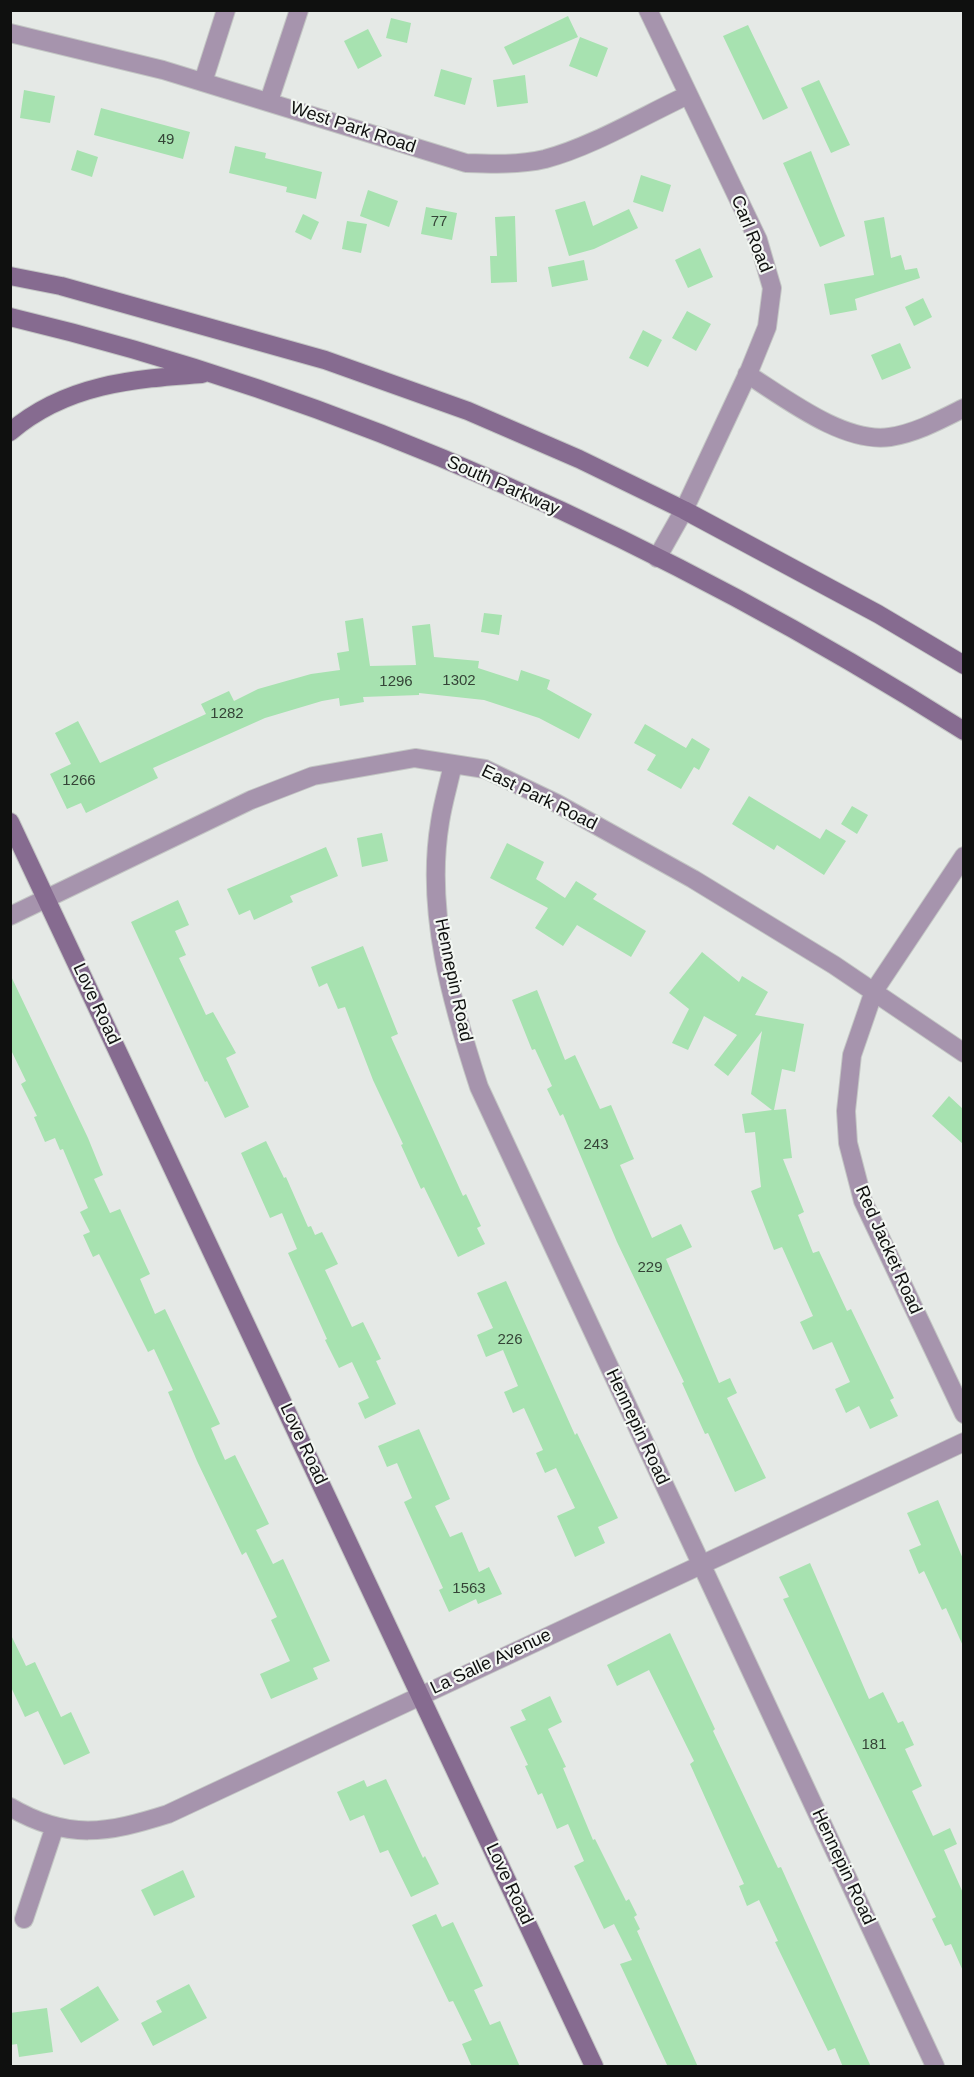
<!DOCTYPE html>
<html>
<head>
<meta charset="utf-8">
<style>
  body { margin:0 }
  #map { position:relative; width:974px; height:2077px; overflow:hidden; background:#e5e9e6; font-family:Helvetica,sans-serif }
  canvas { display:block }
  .frame { position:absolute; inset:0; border:12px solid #0f100f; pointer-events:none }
</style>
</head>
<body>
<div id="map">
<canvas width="974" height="2077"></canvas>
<div class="frame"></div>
</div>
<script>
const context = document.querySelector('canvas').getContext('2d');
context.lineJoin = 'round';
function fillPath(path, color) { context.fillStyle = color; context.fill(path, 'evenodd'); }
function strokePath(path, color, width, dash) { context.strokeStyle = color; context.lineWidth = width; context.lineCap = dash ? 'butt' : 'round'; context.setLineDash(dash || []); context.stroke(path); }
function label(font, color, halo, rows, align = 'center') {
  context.font = font + ' Helvetica,sans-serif'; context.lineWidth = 4.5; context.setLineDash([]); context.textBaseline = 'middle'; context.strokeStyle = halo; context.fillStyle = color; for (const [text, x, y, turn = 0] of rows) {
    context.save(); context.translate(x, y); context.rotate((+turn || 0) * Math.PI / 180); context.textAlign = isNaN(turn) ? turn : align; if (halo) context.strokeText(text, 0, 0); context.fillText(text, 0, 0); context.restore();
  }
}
const building = new Path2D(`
  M 568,16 L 578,37 L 513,65 L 504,47 Z
  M 391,18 L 411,23 L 407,43 L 386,38 Z
  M 748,25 L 788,108 L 763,120 L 723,36 Z
  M 368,29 L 382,56 L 358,69 L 344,41 Z
  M 580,37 L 608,48 L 597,77 L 569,66 Z
  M 441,69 L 472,78 L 465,105 L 434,96 Z
  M 525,75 L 528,103 L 497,107 L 493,80 Z
  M 819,80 L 850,145 L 831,153 L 801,88 Z
  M 24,90 L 55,96 L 50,123 L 20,118 Z
  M 101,108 L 190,132 L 183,159 L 94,135 Z
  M 235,146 L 266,153 L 265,158 L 322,172 L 316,199 L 286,192 L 287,187 L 229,173 Z
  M 77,150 L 98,157 L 92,177 L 71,170 Z
  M 811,151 L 845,236 L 820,247 L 783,163 Z
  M 641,175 L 671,185 L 663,212 L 633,202 Z
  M 368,190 L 398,201 L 389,227 L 360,216 Z
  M 585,201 L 593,226 L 629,209 L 638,228 L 594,249 L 569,256 L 555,210 Z
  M 426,207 L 457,213 L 452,240 L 421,234 Z
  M 303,214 L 319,222 L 311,240 L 295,232 Z
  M 515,216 L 517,282 L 491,283 L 490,256 L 497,256 L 495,217 Z
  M 884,217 L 891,258 L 901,255 L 905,270 L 917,268 L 920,278 L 855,299 L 857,310 L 830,315 L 824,284 L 874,275 L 864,221 Z
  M 347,221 L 367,224 L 361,253 L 342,249 Z
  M 700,248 L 713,277 L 688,288 L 675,260 Z
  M 584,260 L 588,280 L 552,287 L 548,267 Z
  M 923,298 L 932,317 L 914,326 L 905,307 Z
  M 687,311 L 711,324 L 696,351 L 672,338 Z
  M 643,330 L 662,340 L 648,367 L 629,358 Z
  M 900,343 L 911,368 L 882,380 L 871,355 Z
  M 484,613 L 502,615 L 499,635 L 481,632 Z
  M 363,618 L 370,666 L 416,665 L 412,626 L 430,624 L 434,657 L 479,661 L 478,668 L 518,681 L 521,670 L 550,680 L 547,689 L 592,714 L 579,739 L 539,718 L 484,700 L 419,693 L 419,695 L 363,697 L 364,702 L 340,706 L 339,698 L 322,701 L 265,718 L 153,768 L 158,778 L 86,813 L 81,803 L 67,809 L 50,774 L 71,764 L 55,733 L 78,721 L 100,763 L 206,714 L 201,704 L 229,691 L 234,701 L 258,689 L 311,674 L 340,670 L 337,653 L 349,651 L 345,621 Z
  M 645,724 L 686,748 L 692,738 L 710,749 L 699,770 L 694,767 L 681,789 L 647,770 L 656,755 L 634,743 Z
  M 749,796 L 820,839 L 826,829 L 846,841 L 824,875 L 777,845 L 774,850 L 732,824 Z
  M 852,806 L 868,815 L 857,834 L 841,824 Z
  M 382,833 L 388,861 L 362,867 L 357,838 Z
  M 507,843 L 544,862 L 536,879 L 565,898 L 576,881 L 597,894 L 593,899 L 646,931 L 631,957 L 577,925 L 563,946 L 535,928 L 548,908 L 490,878 Z
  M 326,847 L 338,876 L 290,896 L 293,902 L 254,920 L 250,910 L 239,915 L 227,889 Z
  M 178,900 L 189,925 L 175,931 L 186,955 L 179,958 L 206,1015 L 213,1012 L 236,1053 L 226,1058 L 249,1107 L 225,1118 L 207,1081 L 205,1082 L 131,922 Z
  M 363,946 L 398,1034 L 391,1037 L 463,1196 L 466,1194 L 481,1226 L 477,1228 L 485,1244 L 458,1257 L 424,1187 L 421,1189 L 401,1145 L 403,1144 L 373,1080 L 345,1007 L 338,1009 L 327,983 L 319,987 L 311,967 Z
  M 702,952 L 739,982 L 742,976 L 768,992 L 755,1015 L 804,1024 L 795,1072 L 782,1069 L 774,1110 L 786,1109 L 792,1158 L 783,1159 L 804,1212 L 798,1215 L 813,1253 L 819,1251 L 847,1311 L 851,1309 L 894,1398 L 890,1400 L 898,1416 L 870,1429 L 859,1406 L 846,1413 L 835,1389 L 850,1382 L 832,1342 L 813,1350 L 800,1322 L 813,1316 L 782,1247 L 774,1250 L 751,1191 L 761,1187 L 755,1132 L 745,1133 L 742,1114 L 772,1110 L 751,1094 L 762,1031 L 728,1076 L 714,1065 L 737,1035 L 704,1016 L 688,1050 L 672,1043 L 689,1009 L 669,993 Z
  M 10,974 L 88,1138 L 103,1175 L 94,1179 L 110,1213 L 120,1209 L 150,1274 L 140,1279 L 155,1314 L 165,1309 L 220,1424 L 211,1428 L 225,1460 L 235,1455 L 269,1524 L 256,1530 L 273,1564 L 283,1559 L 330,1661 L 313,1668 L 318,1679 L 271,1699 L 260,1674 L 290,1661 L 271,1620 L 277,1617 L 246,1552 L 242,1555 L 197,1461 L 168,1392 L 173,1390 L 154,1349 L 148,1352 L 99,1254 L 93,1257 L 83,1235 L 90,1232 L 80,1212 L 88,1208 L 63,1149 L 60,1150 L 55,1138 L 45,1142 L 34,1117 L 37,1116 L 21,1084 L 26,1081 L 10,1048 Z
  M 537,990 L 565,1060 L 575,1055 L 600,1109 L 611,1105 L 634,1159 L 620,1165 L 652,1238 L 681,1224 L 692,1247 L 666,1259 L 719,1383 L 730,1378 L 737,1393 L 727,1398 L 766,1478 L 735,1492 L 708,1433 L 705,1434 L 682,1383 L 684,1382 L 617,1242 L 563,1114 L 560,1116 L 547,1089 L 552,1086 L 535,1049 L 532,1050 L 512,1000 Z
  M 949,1096 L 963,1109 L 963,1144 L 932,1116 Z
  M 266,1141 L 284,1178 L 286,1177 L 308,1227 L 311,1226 L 315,1235 L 322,1232 L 338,1264 L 325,1270 L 352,1327 L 363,1322 L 381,1359 L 376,1361 L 396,1404 L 365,1419 L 358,1403 L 369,1398 L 352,1362 L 339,1368 L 325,1340 L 327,1339 L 288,1253 L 297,1249 L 282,1213 L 270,1218 L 241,1153 Z
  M 506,1281 L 575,1435 L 577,1433 L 618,1518 L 598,1527 L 605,1543 L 575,1557 L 557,1516 L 575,1508 L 556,1468 L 545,1473 L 536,1453 L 543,1450 L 524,1408 L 513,1413 L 504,1392 L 518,1386 L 503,1350 L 486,1357 L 477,1335 L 493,1328 L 477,1293 Z
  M 419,1429 L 450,1499 L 435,1506 L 450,1537 L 462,1532 L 479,1572 L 489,1567 L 502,1594 L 478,1604 L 476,1599 L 449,1612 L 439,1590 L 443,1588 L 404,1502 L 412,1498 L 397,1463 L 387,1467 L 378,1446 Z
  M 938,1500 L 963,1559 L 963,1646 L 946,1608 L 942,1610 L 924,1571 L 919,1574 L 909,1550 L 921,1545 L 907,1513 Z
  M 810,1563 L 869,1699 L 883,1692 L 898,1723 L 903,1721 L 914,1745 L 905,1749 L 922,1786 L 912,1791 L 933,1836 L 950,1828 L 957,1844 L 944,1850 L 963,1893 L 963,1971 L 951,1944 L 945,1946 L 932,1919 L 936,1917 L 783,1599 L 789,1597 L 779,1577 Z
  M 10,1633 L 26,1666 L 35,1662 L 61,1717 L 71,1712 L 90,1753 L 64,1765 L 38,1711 L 25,1717 L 10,1685 Z
  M 670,1633 L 715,1729 L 713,1731 L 778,1868 L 781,1867 L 871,2067 L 843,2067 L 835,2048 L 828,2051 L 775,1942 L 778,1941 L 759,1900 L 747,1906 L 739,1886 L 744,1884 L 690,1764 L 694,1761 L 649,1670 L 617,1686 L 607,1665 Z
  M 550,1696 L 562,1722 L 548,1729 L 566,1767 L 563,1768 L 593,1840 L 595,1839 L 626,1901 L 629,1899 L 637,1915 L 634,1917 L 640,1929 L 637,1931 L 698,2067 L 668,2067 L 620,1964 L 632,1960 L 614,1924 L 604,1929 L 574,1866 L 584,1861 L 568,1824 L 557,1829 L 542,1793 L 538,1795 L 525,1766 L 528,1765 L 510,1727 L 526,1720 L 521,1710 Z
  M 386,1779 L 423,1858 L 425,1856 L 439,1884 L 411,1897 L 388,1850 L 380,1853 L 364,1815 L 350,1821 L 337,1792 L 364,1780 L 367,1787 Z
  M 183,1870 L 195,1897 L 154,1916 L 141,1890 Z
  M 436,1914 L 442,1927 L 453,1922 L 483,1986 L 474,1990 L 490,2025 L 500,2021 L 520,2067 L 472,2067 L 462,2044 L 472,2040 L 453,2001 L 449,2002 L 412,1925 Z
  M 189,1984 L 207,2018 L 153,2046 L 141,2023 L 162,2012 L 156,2001 Z
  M 98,1986 L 119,2020 L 81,2043 L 60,2009 Z
  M 47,2008 L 53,2052 L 19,2057 L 17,2044 L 10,2045 L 10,2013 Z`);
const street = new Path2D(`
  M 648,10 L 758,240 L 772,288 L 767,327 L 750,369 L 684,510 L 657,558
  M 10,33 L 163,70 L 466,163 C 492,164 519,165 545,159 C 591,147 645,115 688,95
  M 203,82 L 226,10
  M 269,101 L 299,10
  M 747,374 C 785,398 844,444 890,437 C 916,433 940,420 964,408
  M 453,764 C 449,783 443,802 440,822 C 425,911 452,1004 479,1087 L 935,2066
  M 964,856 L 874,991 L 852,1055 L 846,1111 L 848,1143 L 863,1201 L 964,1414
  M 10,916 L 251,800 L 313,776 L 415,758 L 485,769 L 556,803 L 693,879 L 834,965 L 964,1053
  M 10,1807 C 68,1841 108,1833 168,1814 L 964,1442
  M 24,1919 L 55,1826`);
const secondary = new Path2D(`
  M 10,276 L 61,286 L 325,360 L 468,411 L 579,459 L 684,510 L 878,614 L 964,665
  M 10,317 C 347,397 672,546 964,731
  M 10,432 C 66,384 133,379 202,374
  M 10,822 L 594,2066`);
const numberNames = [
  ["49",166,140],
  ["77",439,222],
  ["1302",459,681],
  ["1296",396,682],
  ["1282",227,714],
  ["1266",79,781],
  ["243",596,1145],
  ["229",650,1268],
  ["226",510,1340],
  ["1563",469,1589],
  ["181",874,1745]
];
const streetNames = [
  ["West Park Road",353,128,18],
  ["Carl Road",751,234,68],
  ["South Parkway",503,486,24],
  ["East Park Road",539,798,26],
  ["Hennepin Road",453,980,78],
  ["Love Road",96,1004,65],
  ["Red Jacket Road",888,1250,66],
  ["Hennepin Road",637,1427,65],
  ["Love Road",303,1444,65],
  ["La Salle Avenue",491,1662,-25],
  ["Hennepin Road",843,1867,65],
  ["Love Road",509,1884,65]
];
fillPath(building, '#a7e2b0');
strokePath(street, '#c3c6c4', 20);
strokePath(secondary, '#c3c6c4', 20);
strokePath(street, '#a694ad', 18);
strokePath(secondary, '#866b90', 18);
label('15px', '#354437', null, numberNames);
label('18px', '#0f100f', '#f3f7f3', streetNames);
</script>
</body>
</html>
